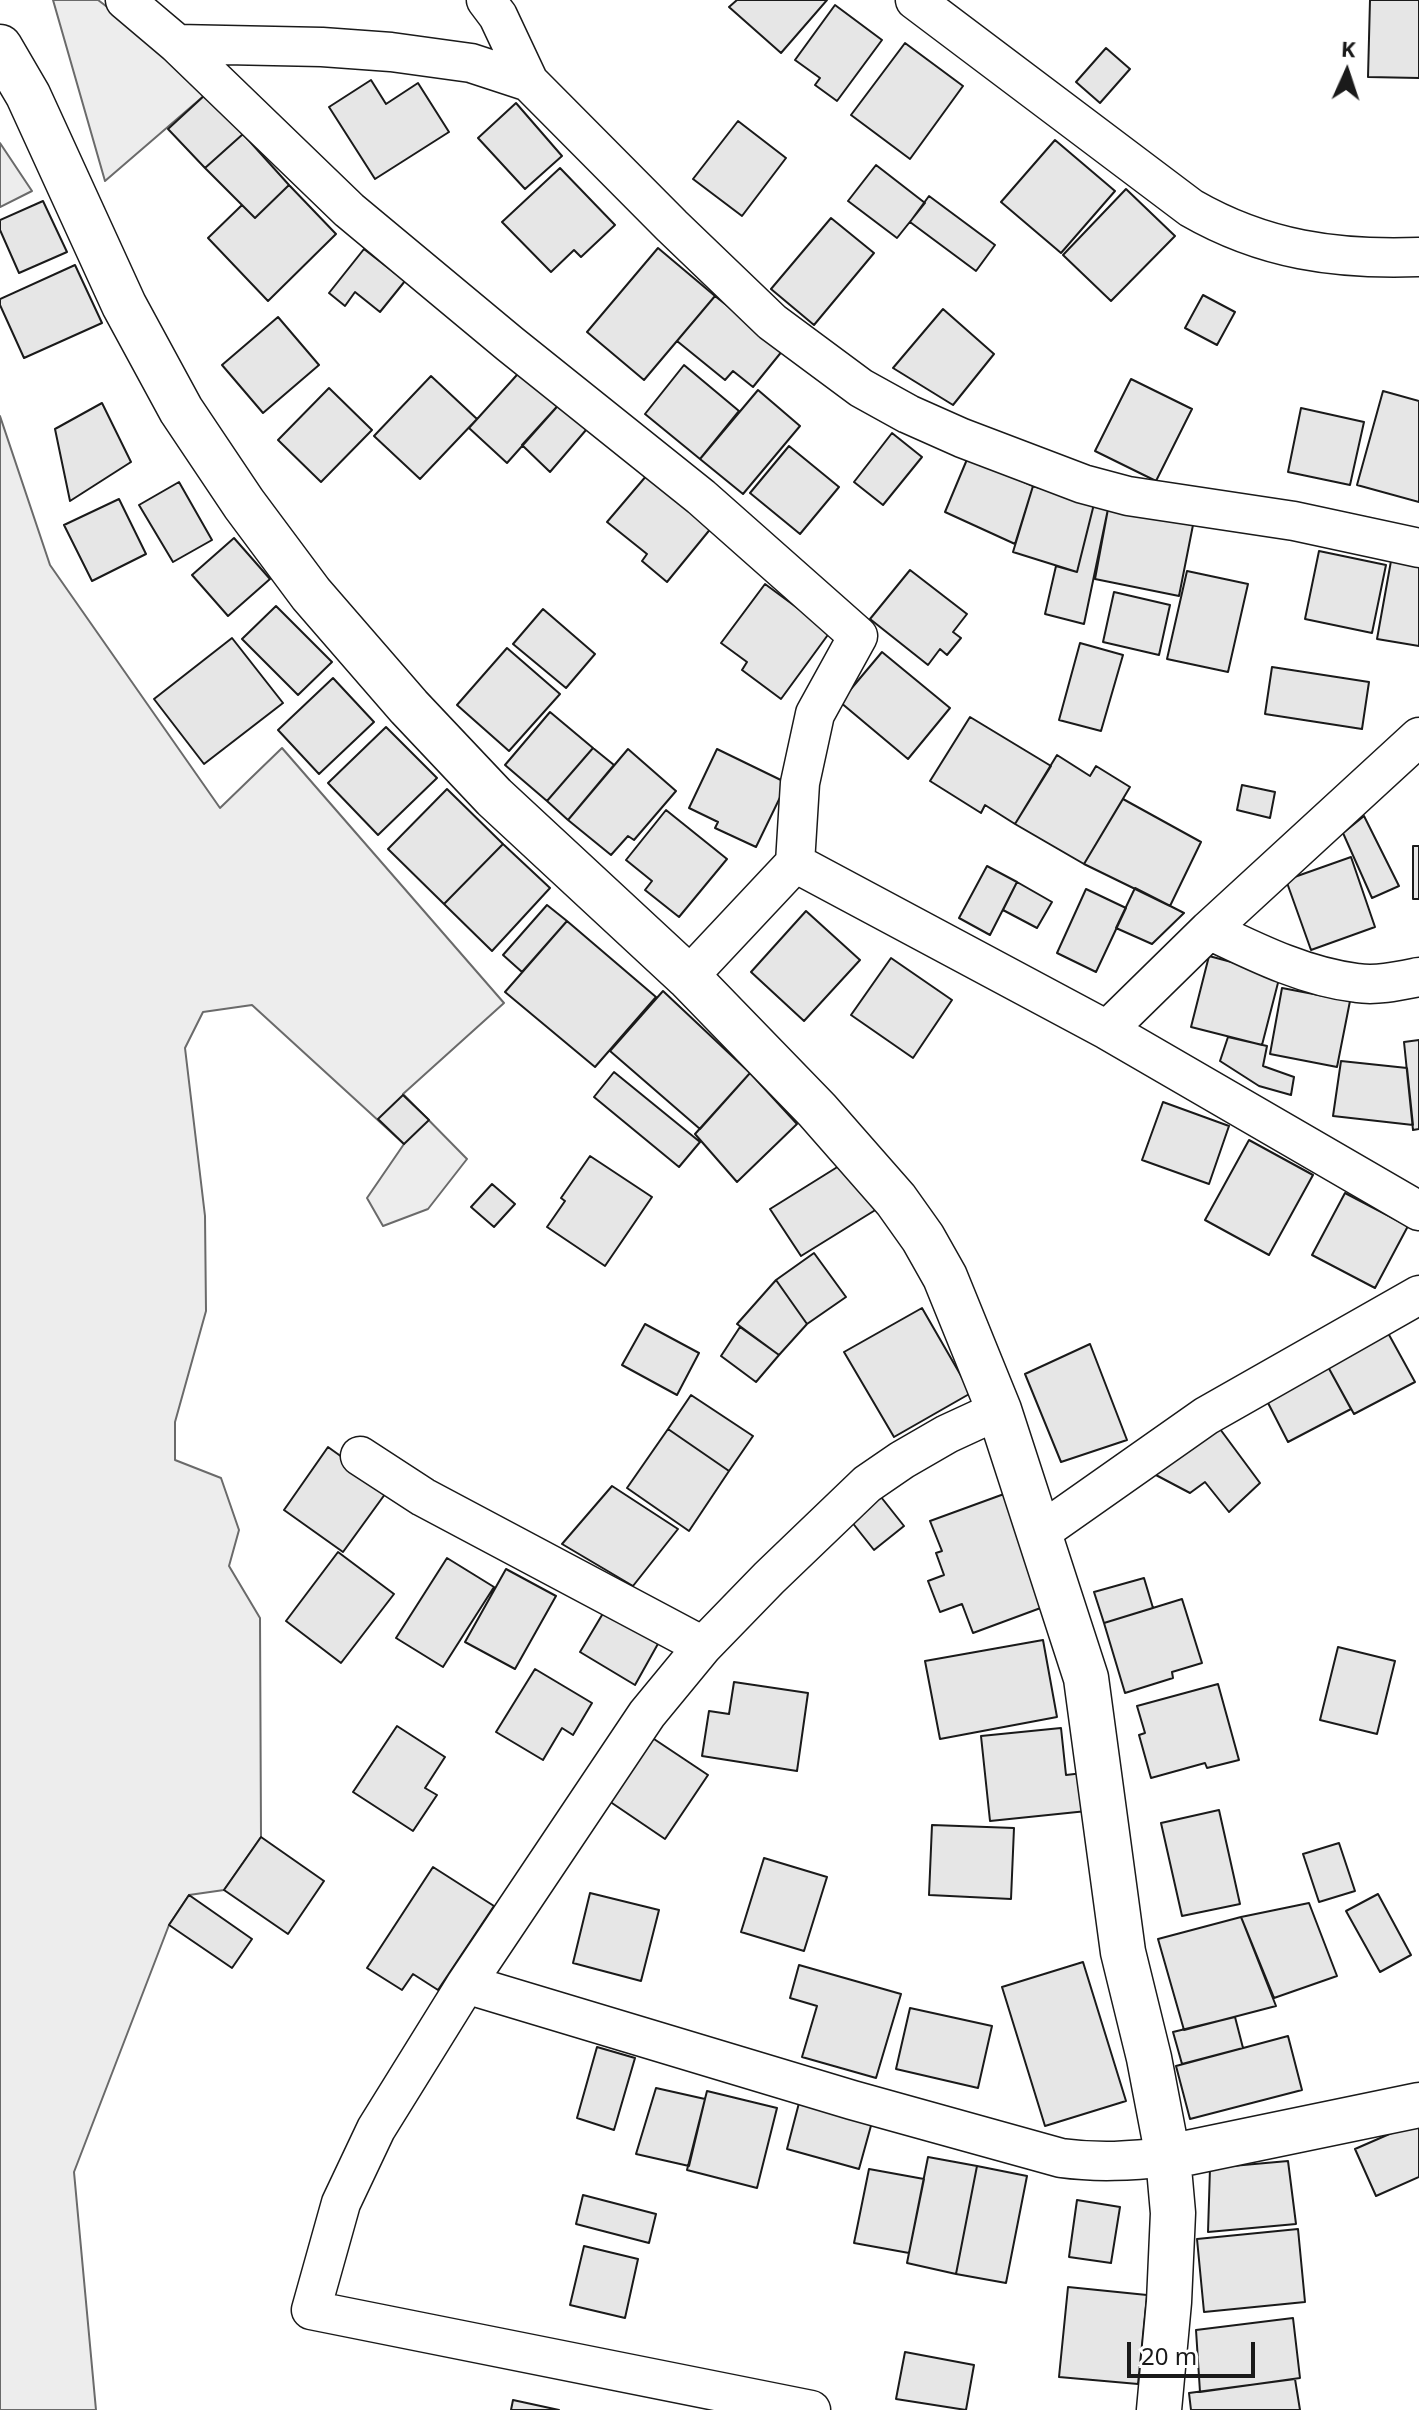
<!DOCTYPE html>
<html>
<head>
<meta charset="utf-8">
<style>
  body { margin:0 }
  #map { position:relative; width:1419px; height:2410px; overflow:hidden; background:#fff; font-family:"Noto Sans",sans-serif }
  canvas { display:block }
  .north { position:absolute; left:1307px; top:32px; width:80px; height:80px; -webkit-text-stroke:6px #fff; paint-order:stroke; rotate:3deg; font-size:22px; font-weight:700; line-height:32px; text-align:center; color:#1a1a1a }
  .north::after { content:''; display:block; margin:auto; width:28px; height:36px; background:#1a1a1a; clip-path:polygon(50% 0,100% 100%,50% 72%,0 100%) }
  .scale { position:absolute; left:1127px; top:2342px; width:128px; height:36px; box-sizing:border-box; border:4px solid #1a1a1a; border-top:0; padding-left:10px; font-size:24px; line-height:28px; white-space:nowrap; color:#1a1a1a; -webkit-text-stroke:6px #fff; paint-order:stroke }
</style>
</head>
<body>
<div id="map">
<canvas width="1419" height="2410"></canvas>
<div class="north">K</div>
<div class="scale">20 m</div>
</div>
<script>
const context = document.querySelector('canvas').getContext('2d');
context.lineJoin = 'round';
function fillPath(path, color) { context.fillStyle = color; context.fill(path, 'evenodd'); }
function strokePath(path, color, width, dash) { context.strokeStyle = color; context.lineWidth = width; context.lineCap = dash ? 'butt' : 'round'; context.setLineDash(dash || []); context.stroke(path); }
const green = new Path2D(`
  M 53,0 L 98,0 L 143,34 L 206,94 L 105,181 Z
  M 0,143 L 32,191 L 0,207 Z
  M 0,416 L 50,565 L 220,808 L 282,748 L 504,1003 L 403,1094 L 467,1159 L 428,1209 L 383,1226 L 367,1198 L 404,1144 L 252,1005 L 203,1012 L 185,1048 L 205,1216 L 206,1311 L 175,1422 L 175,1460 L 221,1478 L 239,1530 L 229,1566 L 260,1618 L 261,1837 L 224,1890 L 189,1895 L 169,1925 L 74,2172 L 96,2410 L 0,2410 Z`);
const building = new Path2D(`
  M 737,0 L 827,0 L 781,53 L 729,7 Z
  M 1370,0 L 1419,0 L 1419,78 L 1368,77 Z
  M 835,5 L 882,40 L 837,101 L 815,85 L 820,78 L 795,60 Z
  M 905,43 L 963,86 L 910,159 L 851,115 Z
  M 1106,48 L 1130,69 L 1100,103 L 1076,82 Z
  M 371,80 L 386,104 L 418,83 L 449,132 L 375,179 L 329,107 Z
  M 206,94 L 243,134 L 205,168 L 168,129 Z
  M 516,103 L 562,156 L 525,189 L 478,138 Z
  M 738,121 L 786,158 L 742,216 L 693,179 Z
  M 243,134 L 289,185 L 255,218 L 205,168 Z
  M 1055,140 L 1115,191 L 1061,253 L 1001,202 Z
  M 876,165 L 925,203 L 897,238 L 848,201 Z
  M 560,168 L 615,225 L 581,257 L 574,250 L 551,272 L 502,222 Z
  M 289,185 L 336,234 L 268,301 L 208,238 L 242,205 L 255,218 Z
  M 1126,189 L 1175,236 L 1111,301 L 1063,255 Z
  M 929,196 L 995,245 L 976,271 L 910,222 Z
  M 43,201 L 67,252 L 19,273 L 0,230 L 0,220 Z
  M 831,218 L 874,253 L 814,325 L 771,289 Z
  M 658,248 L 715,296 L 644,380 L 587,332 Z
  M 364,249 L 405,281 L 380,312 L 355,292 L 345,306 L 329,293 Z
  M 75,265 L 102,323 L 24,358 L 0,305 L 0,299 Z
  M 1203,295 L 1235,312 L 1217,345 L 1185,328 Z
  M 715,296 L 783,350 L 753,387 L 733,371 L 725,380 L 677,341 Z
  M 943,309 L 994,354 L 953,405 L 893,368 Z
  M 278,317 L 319,365 L 263,413 L 222,365 Z
  M 684,365 L 739,411 L 700,459 L 645,414 Z
  M 525,366 L 563,400 L 507,463 L 469,428 Z
  M 431,376 L 477,419 L 420,479 L 374,436 Z
  M 1131,379 L 1192,409 L 1156,481 L 1095,451 Z
  M 329,388 L 372,430 L 321,482 L 278,440 Z
  M 758,390 L 800,426 L 743,494 L 700,459 Z
  M 1383,391 L 1419,401 L 1419,502 L 1357,485 Z
  M 563,400 L 592,423 L 550,472 L 522,445 Z
  M 102,403 L 131,462 L 70,501 L 55,429 Z
  M 1301,408 L 1364,422 L 1350,485 L 1288,472 Z
  M 892,433 L 922,457 L 883,505 L 854,482 Z
  M 789,446 L 839,487 L 800,534 L 750,493 Z
  M 968,457 L 1033,486 L 1015,544 L 945,512 Z
  M 647,475 L 712,527 L 667,582 L 642,561 L 647,554 L 607,522 Z
  M 179,482 L 212,540 L 173,562 L 139,505 Z
  M 1033,486 L 1094,504 L 1077,572 L 1013,552 Z
  M 119,499 L 146,554 L 92,581 L 64,525 Z
  M 1094,504 L 1108,509 L 1084,624 L 1045,614 L 1056,566 L 1077,572 Z
  M 1108,509 L 1193,525 L 1179,596 L 1095,579 Z
  M 234,538 L 270,579 L 228,616 L 192,575 Z
  M 1319,551 L 1386,565 L 1372,633 L 1305,619 Z
  M 1391,561 L 1419,566 L 1419,646 L 1377,639 Z
  M 910,570 L 967,614 L 953,632 L 961,638 L 947,655 L 940,649 L 928,665 L 870,619 Z
  M 1187,571 L 1248,584 L 1228,672 L 1167,659 Z
  M 765,584 L 830,632 L 781,699 L 742,670 L 747,662 L 721,643 Z
  M 1114,592 L 1170,605 L 1159,655 L 1103,642 Z
  M 276,606 L 332,662 L 298,695 L 242,639 Z
  M 543,609 L 595,654 L 566,688 L 513,644 Z
  M 232,638 L 283,703 L 204,764 L 154,699 Z
  M 1080,643 L 1123,655 L 1101,731 L 1059,720 Z
  M 507,648 L 560,694 L 509,751 L 457,705 Z
  M 882,652 L 950,708 L 908,759 L 840,702 Z
  M 1272,667 L 1369,682 L 1362,729 L 1265,714 Z
  M 333,678 L 374,722 L 319,774 L 278,730 Z
  M 550,712 L 593,748 L 547,801 L 505,765 Z
  M 970,717 L 1051,766 L 1015,824 L 985,805 L 981,813 L 930,781 Z
  M 386,727 L 437,778 L 378,835 L 328,783 Z
  M 593,748 L 614,765 L 568,820 L 547,801 Z
  M 628,749 L 676,791 L 634,840 L 628,836 L 611,855 L 568,820 Z
  M 717,749 L 787,783 L 756,847 L 715,828 L 718,822 L 689,808 Z
  M 1057,755 L 1090,776 L 1096,766 L 1130,787 L 1084,864 L 1015,824 Z
  M 1242,785 L 1275,792 L 1270,818 L 1237,810 Z
  M 447,789 L 503,844 L 444,904 L 388,849 Z
  M 1123,799 L 1201,842 L 1170,906 L 1084,864 Z
  M 666,810 L 727,859 L 679,917 L 645,890 L 652,881 L 626,860 Z
  M 1364,816 L 1399,886 L 1372,898 L 1343,833 Z
  M 503,844 L 550,888 L 492,951 L 444,904 Z
  M 1413,846 L 1419,846 L 1419,899 L 1413,899 Z
  M 1351,857 L 1375,927 L 1311,950 L 1286,880 Z
  M 987,866 L 1017,882 L 990,935 L 959,918 Z
  M 1017,882 L 1052,902 L 1037,928 L 1003,910 Z
  M 1135,888 L 1184,913 L 1152,944 L 1116,928 Z
  M 1086,889 L 1126,908 L 1096,972 L 1057,953 Z
  M 547,905 L 567,921 L 522,972 L 503,955 Z
  M 806,911 L 860,960 L 804,1021 L 751,972 Z
  M 567,921 L 656,997 L 595,1067 L 505,992 Z
  M 1209,956 L 1280,975 L 1262,1045 L 1191,1027 Z
  M 891,958 L 952,1000 L 913,1058 L 851,1015 Z
  M 1282,988 L 1350,1001 L 1337,1067 L 1270,1054 Z
  M 663,991 L 750,1073 L 700,1129 L 610,1051 Z
  M 1228,1037 L 1267,1046 L 1263,1066 L 1294,1077 L 1291,1095 L 1259,1086 L 1220,1061 Z
  M 1419,1040 L 1419,1129 L 1413,1130 L 1404,1042 Z
  M 1341,1061 L 1407,1068 L 1413,1125 L 1333,1116 Z
  M 614,1072 L 700,1142 L 679,1167 L 594,1097 Z
  M 750,1073 L 797,1124 L 737,1182 L 695,1134 Z
  M 403,1095 L 429,1120 L 404,1144 L 378,1119 Z
  M 1163,1102 L 1229,1126 L 1209,1184 L 1142,1160 Z
  M 1249,1140 L 1313,1175 L 1269,1255 L 1205,1220 Z
  M 590,1156 L 652,1197 L 605,1266 L 547,1227 L 565,1201 L 561,1198 Z
  M 847,1161 L 877,1209 L 801,1256 L 770,1209 Z
  M 492,1184 L 515,1204 L 494,1227 L 471,1207 Z
  M 1345,1193 L 1408,1226 L 1375,1288 L 1312,1255 Z
  M 814,1253 L 846,1297 L 807,1324 L 776,1280 Z
  M 776,1280 L 807,1324 L 779,1355 L 737,1324 Z
  M 922,1308 L 971,1393 L 894,1437 L 844,1352 Z
  M 645,1324 L 699,1353 L 677,1395 L 622,1365 Z
  M 740,1327 L 779,1355 L 756,1382 L 721,1356 Z
  M 1388,1333 L 1415,1382 L 1354,1414 L 1327,1365 Z
  M 1090,1344 L 1127,1440 L 1061,1462 L 1025,1374 Z
  M 1327,1365 L 1351,1409 L 1288,1442 L 1266,1399 Z
  M 691,1395 L 753,1436 L 729,1471 L 668,1429 Z
  M 668,1429 L 729,1471 L 689,1531 L 627,1488 Z
  M 1220,1429 L 1260,1483 L 1229,1512 L 1205,1482 L 1190,1493 L 1154,1474 Z
  M 328,1447 L 388,1490 L 343,1552 L 284,1510 Z
  M 612,1486 L 678,1529 L 633,1586 L 562,1544 Z
  M 1004,1494 L 1046,1606 L 973,1633 L 962,1604 L 940,1612 L 928,1581 L 944,1575 L 936,1553 L 942,1551 L 930,1521 Z
  M 881,1497 L 904,1526 L 874,1550 L 851,1521 Z
  M 338,1552 L 394,1594 L 341,1663 L 286,1621 Z
  M 447,1558 L 494,1587 L 443,1667 L 396,1638 Z
  M 506,1569 L 556,1596 L 515,1669 L 465,1642 Z
  M 1144,1578 L 1153,1608 L 1104,1623 L 1094,1592 Z
  M 1182,1599 L 1202,1663 L 1172,1672 L 1173,1678 L 1125,1693 L 1104,1623 Z
  M 605,1610 L 659,1642 L 635,1685 L 580,1652 Z
  M 1043,1640 L 1057,1717 L 940,1739 L 925,1661 Z
  M 1338,1647 L 1395,1661 L 1377,1734 L 1320,1720 Z
  M 535,1669 L 592,1703 L 573,1735 L 562,1728 L 543,1760 L 496,1732 Z
  M 734,1682 L 808,1693 L 797,1771 L 702,1756 L 709,1711 L 729,1714 Z
  M 1218,1684 L 1239,1760 L 1207,1768 L 1205,1763 L 1151,1778 L 1139,1735 L 1145,1733 L 1137,1706 Z
  M 397,1726 L 445,1757 L 425,1788 L 437,1795 L 413,1831 L 353,1792 Z
  M 1061,1728 L 1066,1775 L 1083,1773 L 1087,1811 L 990,1821 L 981,1736 Z
  M 651,1737 L 708,1775 L 665,1839 L 609,1801 Z
  M 1219,1810 L 1240,1904 L 1182,1916 L 1161,1823 Z
  M 932,1825 L 1014,1828 L 1011,1899 L 929,1895 Z
  M 261,1837 L 324,1881 L 288,1934 L 224,1890 Z
  M 1339,1843 L 1355,1891 L 1319,1902 L 1303,1854 Z
  M 764,1858 L 827,1877 L 804,1951 L 741,1932 Z
  M 433,1867 L 494,1906 L 438,1990 L 413,1974 L 402,1990 L 367,1968 Z
  M 590,1893 L 659,1910 L 641,1981 L 573,1963 Z
  M 1378,1894 L 1411,1955 L 1380,1972 L 1346,1911 Z
  M 189,1895 L 252,1939 L 232,1968 L 169,1925 Z
  M 1309,1903 L 1337,1976 L 1274,1998 L 1241,1917 Z
  M 1241,1917 L 1276,2006 L 1184,2030 L 1158,1939 Z
  M 1083,1962 L 1126,2101 L 1045,2126 L 1002,1987 Z
  M 799,1965 L 901,1994 L 876,2078 L 802,2057 L 817,2006 L 790,1998 Z
  M 910,2008 L 992,2026 L 978,2088 L 896,2069 Z
  M 1235,2017 L 1243,2048 L 1182,2064 L 1173,2032 Z
  M 1288,2036 L 1302,2090 L 1190,2119 L 1176,2066 Z
  M 597,2047 L 635,2058 L 614,2130 L 577,2118 Z
  M 656,2088 L 705,2099 L 689,2166 L 636,2154 Z
  M 707,2091 L 777,2108 L 757,2188 L 687,2170 Z
  M 799,2103 L 872,2122 L 859,2169 L 787,2149 Z
  M 1417,2122 L 1419,2128 L 1419,2177 L 1376,2196 L 1355,2149 Z
  M 928,2157 L 977,2166 L 956,2274 L 907,2263 Z
  M 1288,2161 L 1296,2224 L 1208,2232 L 1210,2168 Z
  M 977,2166 L 1027,2176 L 1006,2283 L 956,2274 Z
  M 869,2169 L 924,2179 L 909,2253 L 854,2243 Z
  M 583,2195 L 656,2214 L 649,2243 L 576,2224 Z
  M 1077,2200 L 1120,2207 L 1111,2263 L 1069,2257 Z
  M 1298,2229 L 1305,2302 L 1204,2312 L 1197,2239 Z
  M 584,2246 L 638,2259 L 625,2318 L 570,2305 Z
  M 1068,2287 L 1147,2295 L 1138,2384 L 1059,2377 Z
  M 1293,2318 L 1300,2378 L 1200,2392 L 1196,2330 Z
  M 905,2352 L 974,2365 L 966,2410 L 896,2399 Z
  M 1295,2379 L 1300,2410 L 1191,2410 L 1189,2393 Z
  M 513,2400 L 559,2410 L 511,2410 Z`);
const street = new Path2D(`
  M 125,0 L 177,44 L 349,210 L 510,344 L 701,497 L 858,636 L 815,714 L 800,783 L 795,863 L 688,977
  M 486,0 L 498,16 L 529,82 L 672,226 L 772,322 L 861,388 L 908,414 L 962,438 L 1083,484 L 1128,496 L 1294,521 L 1419,548
  M 915,0 L 1191,208 C 1264,250 1336,260 1419,257
  M 177,44 L 322,47 L 391,52 L 471,63 L 529,82
  M 795,863 L 1107,1030 L 1419,1211
  M 1209,930 C 1255,952 1305,977 1357,983 C 1377,986 1399,981 1419,977
  M 1107,1030 L 1209,930 L 1419,737
  M 360,1456 L 423,1497 L 703,1646
  M 1041,1532 L 1206,1416 L 1419,1295
  M 466,1984 L 852,2100 L 1061,2158 C 1098,2163 1131,2161 1168,2157
  M 811,2410 L 311,2310 L 341,2203 L 376,2129 L 466,1984 L 647,1714 L 703,1646 L 769,1578 L 867,1484 L 902,1460 L 947,1434 L 999,1410`);
const secondary = new Path2D(`
  M 0,47 L 28,95 L 124,305 L 181,410 L 244,504 L 311,594 L 409,707 L 494,797 L 688,977 L 817,1110 L 896,1200 L 923,1238 L 945,1277 L 999,1410 L 1086,1678 L 1123,1952 L 1149,2058 L 1168,2157 L 1173,2213 L 1169,2302 L 1159,2410
  M 1168,2157 L 1419,2105`);
fillPath(green, '#ededed');
strokePath(green, '#6a6a6a', 2);
fillPath(building, '#e6e6e6');
strokePath(building, '#1a1a1a', 2);
strokePath(street, '#1a1a1a', 41);
strokePath(secondary, '#1a1a1a', 47);
strokePath(street, '#fff', 38);
strokePath(secondary, '#fff', 44);
</script>
</body>
</html>
